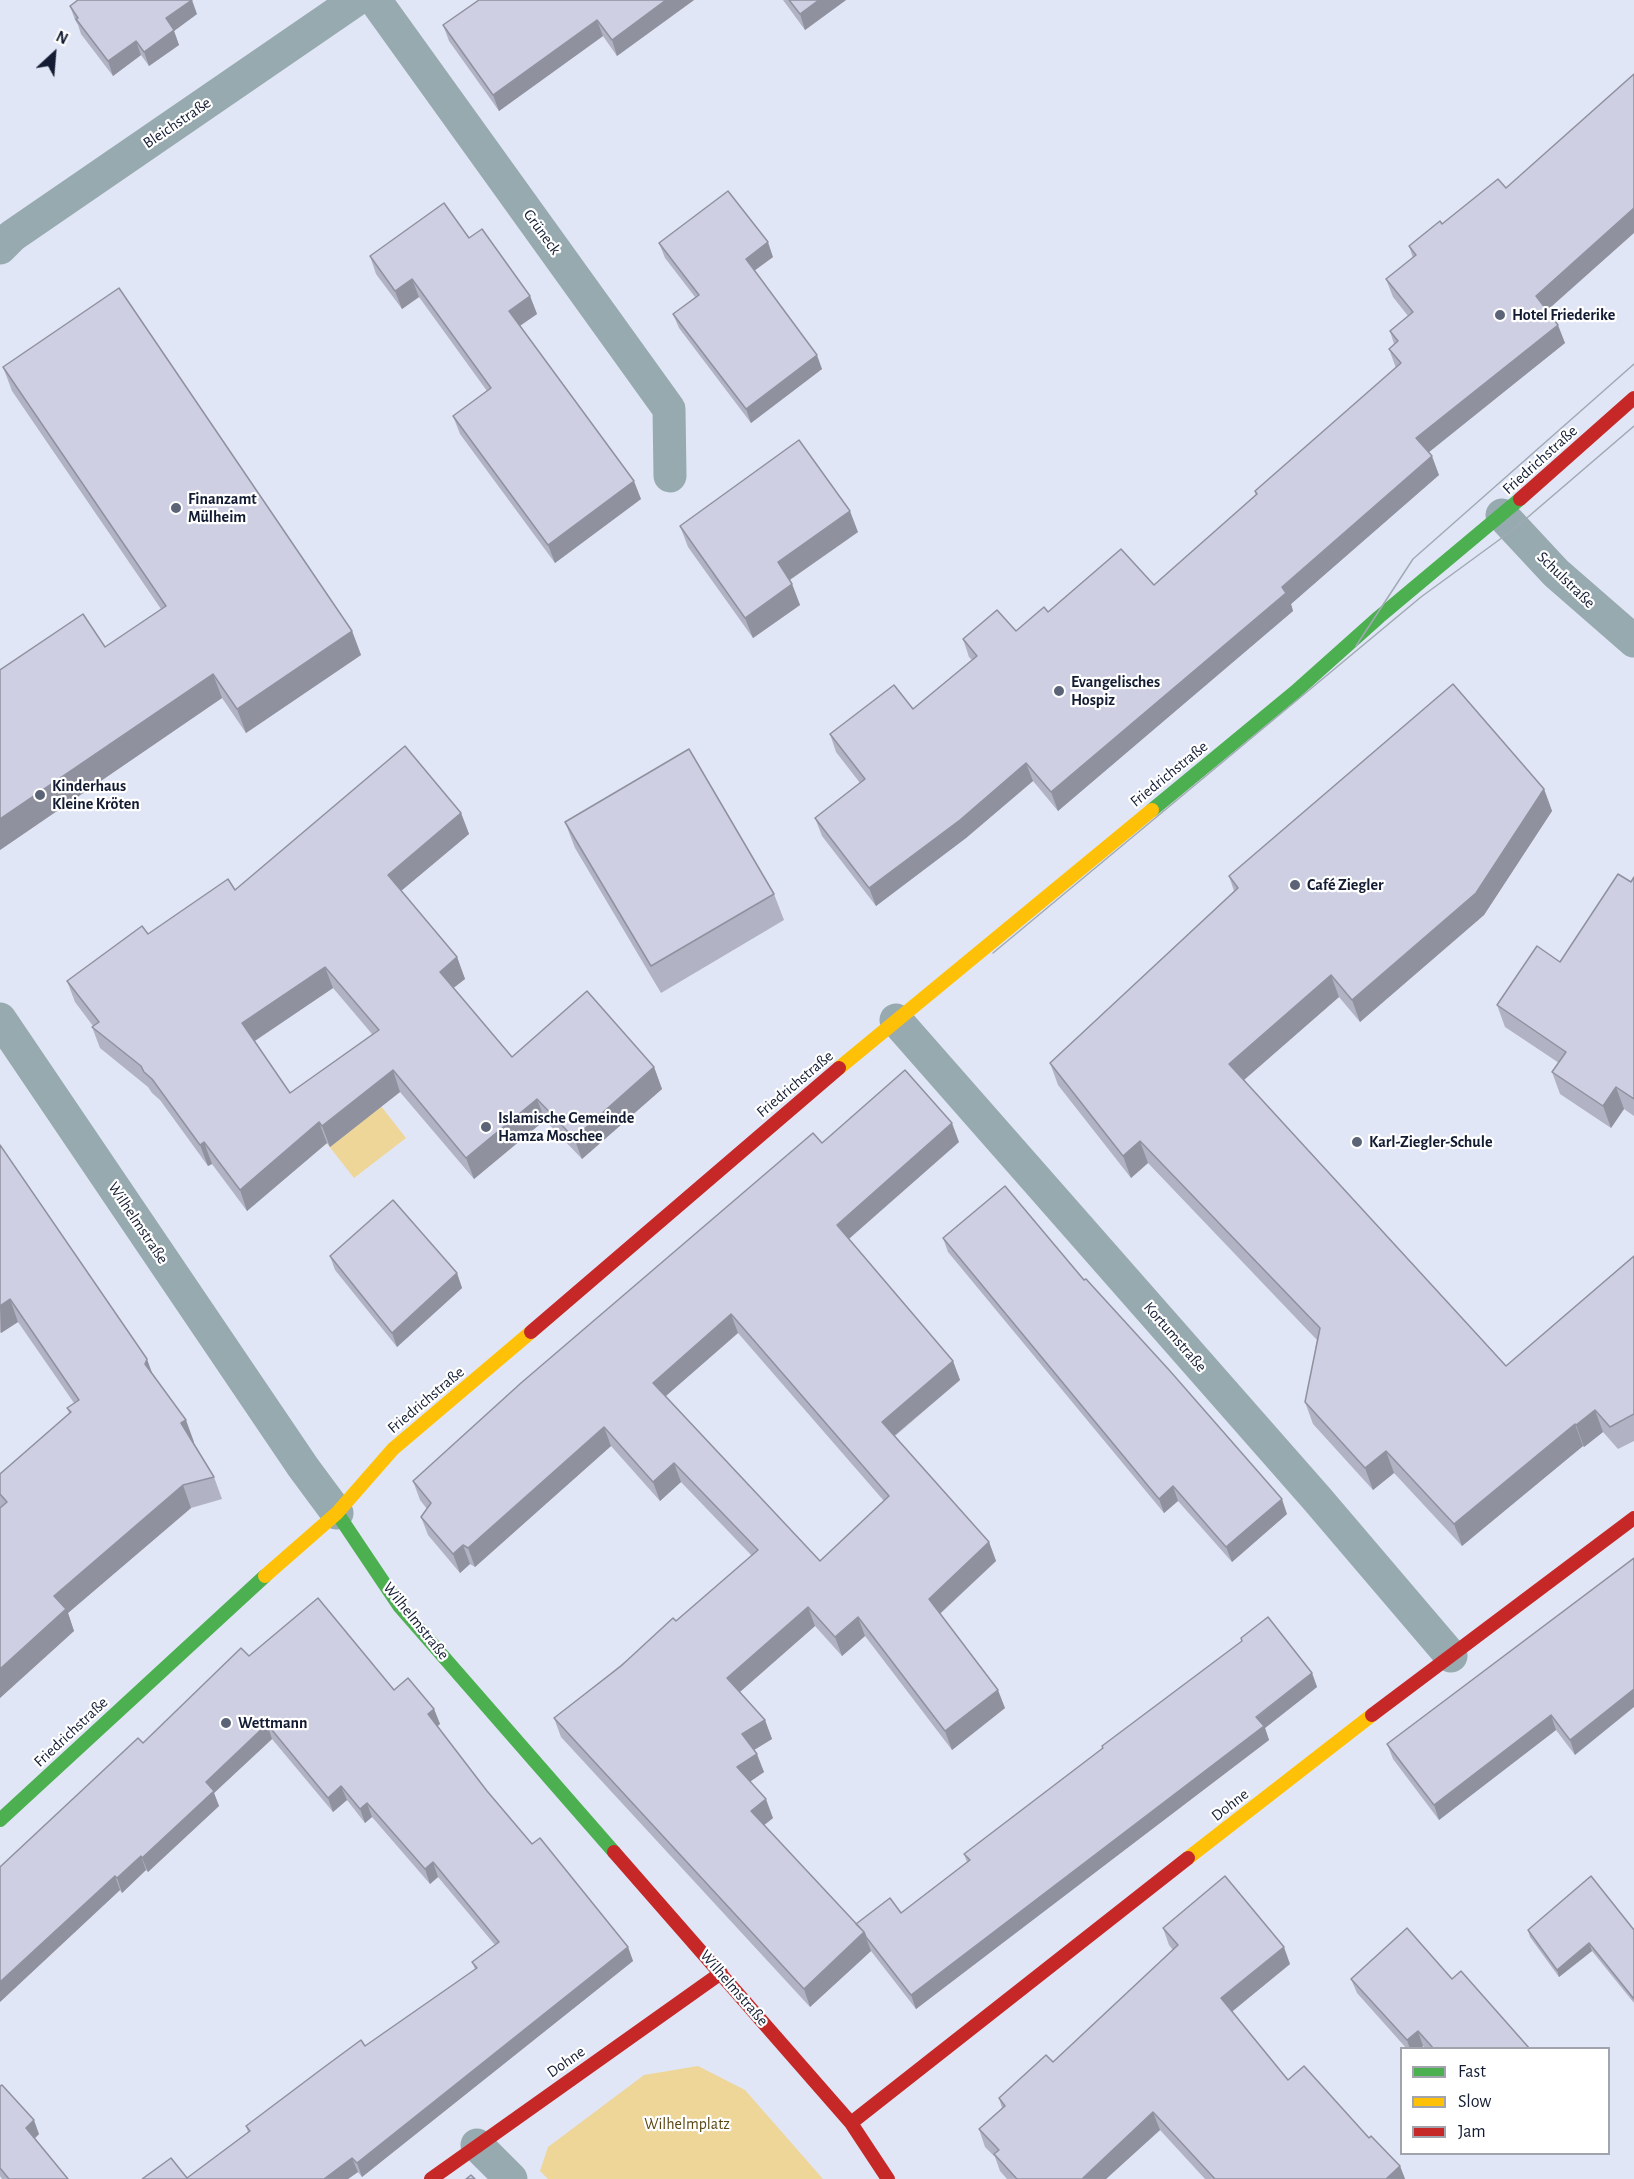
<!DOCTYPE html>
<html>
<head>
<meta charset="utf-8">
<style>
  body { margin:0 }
  #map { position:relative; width:1634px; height:2179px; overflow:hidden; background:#e0e6f5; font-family:"Alegreya Sans",sans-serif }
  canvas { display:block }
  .legend { position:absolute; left:1400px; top:2047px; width:210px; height:108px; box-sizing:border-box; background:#fff; border:2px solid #a1a4ad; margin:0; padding:8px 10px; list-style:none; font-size:18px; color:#131c32 }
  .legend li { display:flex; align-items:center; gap:12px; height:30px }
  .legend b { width:30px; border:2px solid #a1a4ad }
  .north { position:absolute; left:24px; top:24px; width:60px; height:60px; -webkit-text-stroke:4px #fff; paint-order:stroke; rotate:26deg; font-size:16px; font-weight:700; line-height:24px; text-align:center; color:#131c32 }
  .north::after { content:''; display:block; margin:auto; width:21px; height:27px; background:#131c32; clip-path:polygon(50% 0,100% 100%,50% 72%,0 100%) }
</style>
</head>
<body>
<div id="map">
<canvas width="1634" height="2179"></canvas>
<ul class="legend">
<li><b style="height:8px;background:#4caf50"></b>Fast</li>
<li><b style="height:8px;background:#ffc107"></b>Slow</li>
<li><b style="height:8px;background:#c62828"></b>Jam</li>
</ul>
<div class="north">N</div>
</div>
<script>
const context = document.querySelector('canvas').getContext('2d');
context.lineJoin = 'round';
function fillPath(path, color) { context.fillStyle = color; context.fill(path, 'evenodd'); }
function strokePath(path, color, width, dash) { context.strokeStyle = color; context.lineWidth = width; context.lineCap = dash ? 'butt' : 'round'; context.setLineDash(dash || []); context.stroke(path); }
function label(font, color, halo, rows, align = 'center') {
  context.font = font + ' "Alegreya Sans",sans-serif'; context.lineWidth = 4.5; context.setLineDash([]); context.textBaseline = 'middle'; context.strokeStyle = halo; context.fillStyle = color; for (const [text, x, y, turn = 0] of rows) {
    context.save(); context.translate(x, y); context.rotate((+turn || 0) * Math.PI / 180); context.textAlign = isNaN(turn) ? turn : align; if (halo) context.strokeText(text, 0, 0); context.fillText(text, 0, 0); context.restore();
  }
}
const green = new Path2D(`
  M 355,1073 L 406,1138 L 354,1178 L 303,1113 Z
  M 698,2066 L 745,2090 L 823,2179 L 548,2179 L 540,2171 L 548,2147 L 644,2075 Z`);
const street = new Path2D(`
  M 375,0 L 669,409 L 670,476
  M 0,248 L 12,236 L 356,0
  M 1502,515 L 1556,573 L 1634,641
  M 0,1019 L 303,1467 L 337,1513
  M 896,1020 L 1318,1500 L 1451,1656
  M 477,2145 L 511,2179`);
const fast = new Path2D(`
  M 1152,810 L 1295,692 L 1379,617 L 1520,499
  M 337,1513 L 400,1607 L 614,1852
  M 0,1820 L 265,1576`);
const slow = new Path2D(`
  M 839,1068 L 1152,810
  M 265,1576 L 337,1513 L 393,1449 L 531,1332
  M 1188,1858 L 1372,1715`);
const jam = new Path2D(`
  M 1520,499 L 1634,398
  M 531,1332 L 839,1068
  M 1372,1715 L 1634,1518
  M 614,1852 L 851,2123 L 888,2179
  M 851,2123 L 1188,1858
  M 431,2179 L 721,1973`);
const tram = new Path2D(`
  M 1356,646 L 1413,559 L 1634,364
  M 993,953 L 1421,597 L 1514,529 L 1634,426`);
const wall = new Path2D(`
  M 479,0 L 694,0 L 617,56 L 603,36 L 499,111 L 449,41 L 443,25 Z
  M 783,0 L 846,0 L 805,30 Z
  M 70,6 L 197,14 L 174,31 L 179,45 L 149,66 L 141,55 L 113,76 L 81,34 L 78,25 L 75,20 Z
  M 1442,224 L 1547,310 L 1565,343 L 1428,452 L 1439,475 L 1291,604 L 1293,611 L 1058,811 L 1033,781 L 966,838 L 876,906 L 822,836 L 815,818 L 860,783 L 836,752 L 830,734 L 913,709 L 972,660 L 969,657 L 963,639 L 1016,631 L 1048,612 L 1154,585 L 1256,495 L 1255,491 L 1396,368 L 1389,349 L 1394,344 L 1390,331 L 1408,316 L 1393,297 L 1386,279 L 1413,258 L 1409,246 Z
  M 469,238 L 530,296 L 537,314 L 520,326 L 641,499 L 555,563 L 460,434 L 453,416 L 487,391 L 419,297 L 402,309 L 376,274 L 370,256 Z
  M 659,243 L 773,257 L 754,271 L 822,369 L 751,423 L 679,328 L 673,314 L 695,297 L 665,258 Z
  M 3,367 L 352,631 L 361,655 L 246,733 L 222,698 L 0,850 L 0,670 L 105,647 L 161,609 L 12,391 Z
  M 680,526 L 858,532 L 790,580 L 792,584 L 800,605 L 753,638 L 688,547 Z
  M 1544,789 L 1552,811 L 1484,915 L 1360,1022 L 1339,997 L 1244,1080 L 1506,1366 L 1634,1256 L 1634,1441 L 1618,1449 L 1603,1432 L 1584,1447 L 1583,1446 L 1462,1546 L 1394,1473 L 1373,1490 L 1313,1424 L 1305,1402 L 1317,1340 L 1148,1163 L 1131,1178 L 1058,1085 L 1050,1063 L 1234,891 L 1229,876 Z
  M 461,813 L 469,834 L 401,891 L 457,957 L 465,979 L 453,988 L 512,1057 L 654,1067 L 662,1089 L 582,1159 L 545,1120 L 474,1179 L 400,1092 L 330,1147 L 327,1143 L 247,1211 L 212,1164 L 208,1166 L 160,1100 L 152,1093 L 148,1087 L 100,1048 L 92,1027 L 93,1026 L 75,1002 L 67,981 L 148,934 L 235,890 ZM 333,988 L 372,1034 L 290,1093 L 255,1041 Z
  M 565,822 L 774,894 L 784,920 L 661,993 L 575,848 Z
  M 1634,877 L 1634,1116 L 1624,1109 L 1611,1128 L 1560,1094 L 1552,1072 L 1559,1063 L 1505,1027 L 1497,1005 L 1560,962 Z
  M 959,1142 L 849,1239 L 953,1361 L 960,1380 L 895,1436 L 989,1542 L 996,1561 L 940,1614 L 1005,1708 L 952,1750 L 865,1636 L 842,1656 L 815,1626 L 740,1692 L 765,1720 L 772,1739 L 754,1750 L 764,1772 L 750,1781 L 773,1818 L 764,1825 L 856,1924 L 901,1913 L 967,1862 L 964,1854 L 1103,1748 L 1102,1746 L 1312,1673 L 1317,1687 L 1265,1728 L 1269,1740 L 916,2009 L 871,1951 L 810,2007 L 561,1737 L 554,1718 L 676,1621 L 752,1556 L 681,1482 L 660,1501 L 611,1446 L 475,1567 L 470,1564 L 460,1573 L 428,1535 L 421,1517 L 427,1509 L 420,1500 L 413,1481 L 822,1143 ZM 738,1333 L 884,1501 L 820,1561 L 666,1396 Z
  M 0,1145 L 152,1373 L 214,1477 L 222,1499 L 191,1508 L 68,1613 L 74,1631 L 0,1698 L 0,1474 L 69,1413 L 67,1408 L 74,1403 L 18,1322 L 1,1333 L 0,1332 Z
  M 943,1238 L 1084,1280 L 1287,1514 L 1232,1562 L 1178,1501 L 1164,1513 L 948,1252 Z
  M 330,1256 L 457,1273 L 462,1288 L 397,1347 L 335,1270 Z
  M 1634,1558 L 1575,1755 L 1556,1730 L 1439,1820 L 1393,1759 L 1387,1744 Z
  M 249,1656 L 394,1690 L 434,1709 L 440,1724 L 437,1726 L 487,1791 L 532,1844 L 628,1947 L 633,1961 L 362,2177 L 358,2172 L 348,2179 L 142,2179 L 187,2178 L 248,2132 L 246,2126 L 365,2046 L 475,1969 L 472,1962 L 495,1945 L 438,1877 L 430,1884 L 372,1817 L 365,1823 L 347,1800 L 333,1812 L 272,1739 L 214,1793 L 219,1806 L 148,1872 L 146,1870 L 122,1893 L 120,1890 L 0,2002 L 143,1743 Z
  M 1163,1928 L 1290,1964 L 1232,2011 L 1288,2080 L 1369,2138 L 1400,2166 L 1405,2179 L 1205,2179 L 1160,2130 L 1106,2179 L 1007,2179 L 1000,2171 L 995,2157 L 985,2147 L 979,2129 L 1002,2108 L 999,2098 L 1053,2062 L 1173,1950 L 1169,1945 Z
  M 1528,1930 L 1634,1930 L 1634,2003 L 1592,1951 L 1559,1977 L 1530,1937 Z
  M 1351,1979 L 1452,1979 L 1530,2049 L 1426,2049 L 1423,2046 L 1420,2049 L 1407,2049 L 1357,1993 Z
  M 0,2086 L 39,2134 L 35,2138 L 68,2179 L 2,2179 L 0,2176 Z`);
const shadedWall = new Path2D(`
  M 192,0 L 197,14 L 174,31 L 179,45 L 149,66 L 144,52 L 166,18 Z
  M 666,0 L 694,0 L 617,56 L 612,40 Z
  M 819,0 L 846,0 L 805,30 L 800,14 Z
  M 597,20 L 603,36 L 499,111 L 493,95 Z
  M 136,41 L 141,55 L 113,76 L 108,61 Z
  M 1634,208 L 1634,233 L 1542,315 L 1536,296 Z
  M 768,242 L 773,257 L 751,273 L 746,259 Z
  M 412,279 L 419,297 L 402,309 L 395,291 Z
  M 530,296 L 537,314 L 515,329 L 509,311 Z
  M 1558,325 L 1565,343 L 1423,457 L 1416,438 Z
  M 817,355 L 822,369 L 751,423 L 746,409 Z
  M 1432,456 L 1439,475 L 1291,604 L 1293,611 L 1058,811 L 1051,792 L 1282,587 Z
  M 634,481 L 641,499 L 555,563 L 548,545 Z
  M 850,511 L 858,532 L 785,583 L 778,562 Z
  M 792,584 L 800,605 L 753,638 L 745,618 Z
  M 352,631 L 361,655 L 246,733 L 237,709 Z
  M 213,674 L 222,698 L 0,850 L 0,819 Z
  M 1026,763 L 1033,781 L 966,838 L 876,906 L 869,888 Z
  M 1544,789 L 1552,811 L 1484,915 L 1360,1022 L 1352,1000 Z
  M 461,813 L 469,834 L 395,896 L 388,875 Z
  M 457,957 L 465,979 L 447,993 L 440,972 Z
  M 325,967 L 333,988 L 250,1044 L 242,1023 Z
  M 1331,975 L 1339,997 L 1237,1086 L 1229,1064 Z
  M 654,1067 L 662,1089 L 582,1159 L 574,1138 Z
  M 393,1070 L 400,1092 L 330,1147 L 322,1126 Z
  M 1616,1087 L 1624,1109 L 1611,1128 L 1603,1106 Z
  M 537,1099 L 545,1120 L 474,1179 L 466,1158 Z
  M 319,1122 L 327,1143 L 247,1211 L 240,1190 Z
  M 952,1123 L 959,1142 L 844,1243 L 837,1225 Z
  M 1140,1141 L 1148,1163 L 1131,1178 L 1123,1156 Z
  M 204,1142 L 212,1164 L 208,1166 L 200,1145 Z
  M 457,1273 L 462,1288 L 397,1347 L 392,1333 Z
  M 10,1299 L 18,1322 L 1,1333 L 0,1306 Z
  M 731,1314 L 738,1333 L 660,1401 L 653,1383 Z
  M 147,1359 L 155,1381 L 145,1364 Z
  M 953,1361 L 960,1380 L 889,1440 L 882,1422 Z
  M 1595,1410 L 1603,1432 L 1584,1447 L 1576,1425 Z
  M 186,1420 L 194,1442 L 190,1445 L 181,1423 Z
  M 1575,1424 L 1583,1446 L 1462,1546 L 1454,1524 Z
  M 604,1427 L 611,1446 L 475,1567 L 468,1548 Z
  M 1386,1451 L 1394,1473 L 1373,1490 L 1365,1468 Z
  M 674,1463 L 681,1482 L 660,1501 L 653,1482 Z
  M 183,1485 L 191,1508 L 68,1613 L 74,1631 L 0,1698 L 0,1669 L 54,1596 Z
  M 1173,1486 L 1178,1501 L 1164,1513 L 1159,1499 Z
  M 1282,1499 L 1287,1514 L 1232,1562 L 1226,1547 Z
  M 989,1542 L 996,1561 L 935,1618 L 929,1599 Z
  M 463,1545 L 470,1564 L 460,1573 L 453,1554 Z
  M 808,1607 L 815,1626 L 734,1697 L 727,1678 Z
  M 858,1617 L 865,1636 L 842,1656 L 835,1637 Z
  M 1312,1673 L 1317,1687 L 1265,1728 L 1269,1740 L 916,2009 L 911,1995 Z
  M 1634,1689 L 1634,1707 L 1575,1755 L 1570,1740 Z
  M 998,1690 L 1005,1708 L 952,1750 L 945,1731 Z
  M 434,1709 L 440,1724 L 434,1729 L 428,1714 Z
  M 1551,1715 L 1556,1730 L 1439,1820 L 1434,1805 Z
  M 765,1720 L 772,1739 L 749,1753 L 742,1734 Z
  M 267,1724 L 272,1739 L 214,1793 L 219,1806 L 148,1872 L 142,1858 L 206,1782 Z
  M 757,1754 L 764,1772 L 744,1786 L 737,1767 Z
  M 341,1786 L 347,1800 L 333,1812 L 328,1798 Z
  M 766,1799 L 773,1818 L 758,1830 L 751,1811 Z
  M 367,1803 L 372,1817 L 365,1823 L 360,1809 Z
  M 141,1856 L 146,1870 L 122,1893 L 117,1878 Z
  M 433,1862 L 438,1877 L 430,1884 L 425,1869 Z
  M 115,1876 L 120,1890 L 0,2002 L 0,1982 Z
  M 864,1932 L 871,1951 L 810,2007 L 804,1989 Z
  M 1589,1943 L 1592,1951 L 1559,1977 L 1557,1970 Z
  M 628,1947 L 633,1961 L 362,2177 L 357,2163 Z
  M 1284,1947 L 1290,1964 L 1228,2015 L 1221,1998 Z
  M 1418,2031 L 1423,2046 L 1420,2049 L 1410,2049 L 1407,2040 Z
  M 1153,2112 L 1160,2130 L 1106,2179 L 1083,2179 L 1083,2178 Z
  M 34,2120 L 39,2134 L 31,2142 L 26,2128 Z
  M 352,2158 L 358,2172 L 348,2179 L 324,2179 Z
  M 1400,2166 L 1405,2179 L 1386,2179 Z`);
const building = new Path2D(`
  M 78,0 L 192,0 L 166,18 L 174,30 L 144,52 L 136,41 L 108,61 L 76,19 L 78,18 L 70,6 Z
  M 479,0 L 666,0 L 612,40 L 597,20 L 493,95 L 443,25 Z
  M 789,0 L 819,0 L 800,14 Z
  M 1634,74 L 1634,208 L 1536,296 L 1558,325 L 1416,438 L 1432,456 L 1282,587 L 1286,593 L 1051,792 L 1026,763 L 960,820 L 869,888 L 815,818 L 865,779 L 830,734 L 894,685 L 913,709 L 977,656 L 963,639 L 997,610 L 1016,631 L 1044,607 L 1048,612 L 1121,549 L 1154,585 L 1257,494 L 1255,491 L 1401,363 L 1389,349 L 1398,341 L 1390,331 L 1413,312 L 1386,279 L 1416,255 L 1409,246 L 1440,221 L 1442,224 L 1498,179 L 1506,188 Z
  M 728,191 L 768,242 L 746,259 L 817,355 L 746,409 L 673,314 L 699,295 L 659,243 Z
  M 444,203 L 469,238 L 482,229 L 530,296 L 509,311 L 634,481 L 548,545 L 453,416 L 491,388 L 412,279 L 395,291 L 370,256 Z
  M 119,288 L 352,631 L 237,709 L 213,674 L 0,819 L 0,670 L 83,614 L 105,647 L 166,606 L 3,367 Z
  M 799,440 L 850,511 L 778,562 L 792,584 L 745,618 L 680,526 Z
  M 1453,684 L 1544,789 L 1476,893 L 1352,1000 L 1331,975 L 1229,1064 L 1506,1366 L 1634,1256 L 1634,1414 L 1610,1427 L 1595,1410 L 1576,1425 L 1575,1424 L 1454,1524 L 1386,1451 L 1365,1468 L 1305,1402 L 1320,1328 L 1140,1141 L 1123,1156 L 1050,1063 L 1238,888 L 1229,876 Z
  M 405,746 L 461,813 L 388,875 L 457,957 L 440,972 L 512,1057 L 587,991 L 654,1067 L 574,1138 L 537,1099 L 466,1158 L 393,1070 L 322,1126 L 319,1122 L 240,1190 L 204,1142 L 200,1145 L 152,1079 L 144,1072 L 141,1066 L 92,1027 L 99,1022 L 67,981 L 142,926 L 148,934 L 228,879 L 235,890 ZM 325,967 L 379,1030 L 290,1093 L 242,1023 Z
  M 689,749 L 774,894 L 651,966 L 565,822 Z
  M 1618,874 L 1631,882 L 1634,877 L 1634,1099 L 1616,1087 L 1603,1106 L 1552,1072 L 1566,1052 L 1497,1005 L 1537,946 L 1560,962 Z
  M 905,1070 L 952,1123 L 837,1225 L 953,1361 L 882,1422 L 989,1542 L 929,1599 L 998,1690 L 945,1731 L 858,1617 L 835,1637 L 808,1607 L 727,1678 L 765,1720 L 742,1734 L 757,1754 L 737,1767 L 766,1799 L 751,1811 L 864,1932 L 804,1989 L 554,1718 L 621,1666 L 673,1618 L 676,1621 L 758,1550 L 674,1463 L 653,1482 L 604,1427 L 468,1548 L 463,1545 L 453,1554 L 421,1517 L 431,1503 L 413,1481 L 521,1383 L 813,1133 L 822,1143 ZM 731,1314 L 889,1496 L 820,1561 L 653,1383 Z
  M 0,1145 L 147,1359 L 145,1364 L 186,1420 L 181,1423 L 214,1477 L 183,1485 L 54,1596 L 66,1609 L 0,1669 L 0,1508 L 7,1502 L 0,1494 L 0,1474 L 71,1412 L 67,1408 L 79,1400 L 10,1299 L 0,1306 Z
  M 1005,1186 L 1084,1280 L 1086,1279 L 1170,1371 L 1282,1499 L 1226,1547 L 1173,1486 L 1159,1499 L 943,1238 Z
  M 393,1200 L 457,1273 L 392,1333 L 330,1256 Z
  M 1634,1558 L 1634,1689 L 1570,1740 L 1551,1715 L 1434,1805 L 1387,1744 Z
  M 318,1598 L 394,1690 L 408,1678 L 434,1709 L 428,1714 L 487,1791 L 532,1844 L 540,1838 L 628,1947 L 357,2163 L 352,2158 L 324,2179 L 142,2179 L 171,2158 L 187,2178 L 250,2131 L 246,2126 L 323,2068 L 361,2040 L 365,2046 L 477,1968 L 472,1962 L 499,1942 L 433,1862 L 425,1869 L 367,1803 L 360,1809 L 341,1786 L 328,1798 L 267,1724 L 206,1782 L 214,1791 L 142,1858 L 141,1856 L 117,1878 L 115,1876 L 0,1982 L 0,1867 L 138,1738 L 143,1743 L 241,1648 L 249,1656 Z
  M 1268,1617 L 1312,1673 L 1256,1717 L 1264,1726 L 911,1995 L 866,1937 L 864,1932 L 856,1924 L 890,1898 L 901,1913 L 970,1860 L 964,1854 L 1103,1748 L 1102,1746 L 1242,1641 L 1241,1638 Z
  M 1225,1876 L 1284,1947 L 1221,1998 L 1288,2080 L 1304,2066 L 1369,2138 L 1371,2136 L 1400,2166 L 1386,2179 L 1215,2179 L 1153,2112 L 1083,2178 L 1084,2179 L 1017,2179 L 994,2154 L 999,2150 L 979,2129 L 1005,2106 L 999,2098 L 1046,2055 L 1053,2062 L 1178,1945 L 1163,1928 Z
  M 1591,1876 L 1634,1930 L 1634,1999 L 1589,1943 L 1557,1970 L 1528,1930 Z
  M 1407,1928 L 1452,1979 L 1461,1971 L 1530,2049 L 1434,2049 L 1418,2031 L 1407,2040 L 1351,1979 Z
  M 2,2085 L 34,2120 L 26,2128 L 68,2179 L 9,2179 L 0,2168 L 0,2086 Z
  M 471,2175 L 475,2179 L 466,2179 Z`);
const markers = [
  [1500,315,6,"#5b6376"],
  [176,508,6,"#5b6376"],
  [1059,691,6,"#5b6376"],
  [40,795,6,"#5b6376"],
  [1295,885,6,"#5b6376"],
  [486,1127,6,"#5b6376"],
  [1357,1142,6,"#5b6376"],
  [226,1723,6,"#5b6376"]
];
const streetNames = [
  ["Bleichstraße",177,123,-34],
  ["Grüneck",542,232,54],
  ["Friedrichstraße",1540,460,-42],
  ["Schulstraße",1566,580,44],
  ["Friedrichstraße",1169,774,-39],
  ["Friedrichstraße",795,1084,-40],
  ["Wilhelmstraße",138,1223,56],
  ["Kortumstraße",1175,1337,49],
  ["Friedrichstraße",426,1400,-40],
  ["Wilhelmstraße",416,1621,51],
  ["Friedrichstraße",71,1732,-43],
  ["Dohne",1230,1805,-38],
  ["Wilhelmstraße",734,1988,49],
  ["Dohne",566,2062,-35]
];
const poiNames = [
  ["Hotel Friederike",1512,315],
  ["Finanzamt",188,499],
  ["Mülheim",188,517],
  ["Evangelisches",1071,682],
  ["Hospiz",1071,700],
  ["Kinderhaus",52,786],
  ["Kleine Kröten",52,804],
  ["Café Ziegler",1307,885],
  ["Islamische Gemeinde",498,1118],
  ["Hamza Moschee",498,1136],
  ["Karl-Ziegler-Schule",1369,1142],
  ["Wettmann",238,1723]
];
const parkNames = [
  ["Wilhelmplatz",687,2124]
];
fillPath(green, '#eed699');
strokePath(street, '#97aab0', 33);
strokePath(fast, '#4caf50', 14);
strokePath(slow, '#ffc107', 14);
strokePath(jam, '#c62828', 14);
strokePath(tram, '#a0aab4', 1.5);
fillPath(wall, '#b1b2c3');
fillPath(shadedWall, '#90919f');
fillPath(building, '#cecfe3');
strokePath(building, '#90919f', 1.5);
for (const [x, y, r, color] of markers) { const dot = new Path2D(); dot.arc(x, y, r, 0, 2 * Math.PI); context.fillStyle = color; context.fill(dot); strokePath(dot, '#fff', 2); }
label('16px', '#131c32', '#fff', streetNames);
label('bold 16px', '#131c32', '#fff', poiNames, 'left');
label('16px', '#5a4611', '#fff', parkNames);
</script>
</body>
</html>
